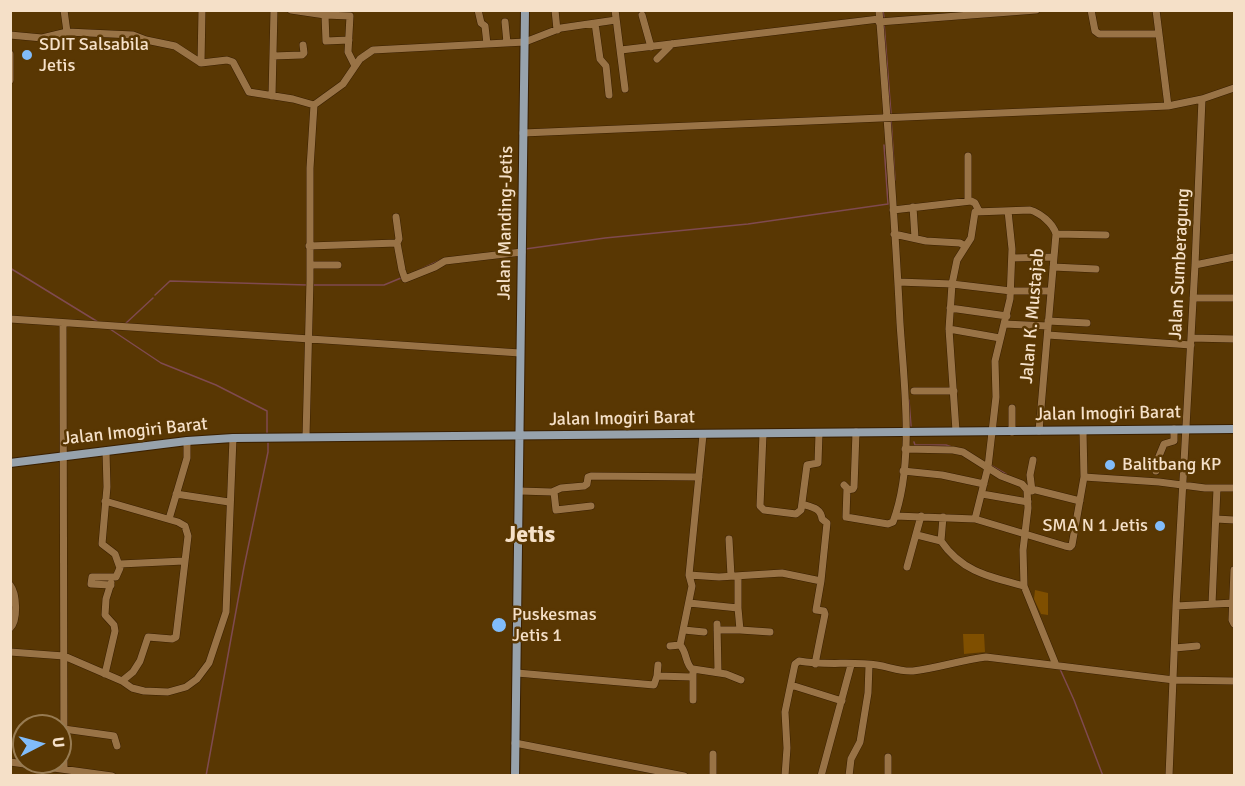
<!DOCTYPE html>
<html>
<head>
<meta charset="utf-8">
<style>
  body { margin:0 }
  #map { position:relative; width:1245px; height:786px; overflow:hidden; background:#593703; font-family:Signika,sans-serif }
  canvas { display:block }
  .frame { position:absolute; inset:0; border:12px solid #f5e0c8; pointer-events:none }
  .north { position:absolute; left:12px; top:714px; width:60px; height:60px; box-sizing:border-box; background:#593703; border:2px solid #977b52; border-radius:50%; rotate:84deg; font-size:16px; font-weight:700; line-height:24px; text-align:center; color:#f5e0c8 }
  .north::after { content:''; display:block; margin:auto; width:21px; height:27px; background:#81bcfa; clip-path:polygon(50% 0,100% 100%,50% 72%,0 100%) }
</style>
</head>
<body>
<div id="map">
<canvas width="1245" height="786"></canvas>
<div class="frame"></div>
<div class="north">U</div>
</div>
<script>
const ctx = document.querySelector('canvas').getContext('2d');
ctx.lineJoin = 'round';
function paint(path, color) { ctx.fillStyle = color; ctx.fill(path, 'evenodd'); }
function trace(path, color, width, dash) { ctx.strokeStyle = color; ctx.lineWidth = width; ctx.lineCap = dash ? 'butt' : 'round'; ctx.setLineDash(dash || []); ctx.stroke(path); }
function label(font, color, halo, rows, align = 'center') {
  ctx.font = font + ' Signika,sans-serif'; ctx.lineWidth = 5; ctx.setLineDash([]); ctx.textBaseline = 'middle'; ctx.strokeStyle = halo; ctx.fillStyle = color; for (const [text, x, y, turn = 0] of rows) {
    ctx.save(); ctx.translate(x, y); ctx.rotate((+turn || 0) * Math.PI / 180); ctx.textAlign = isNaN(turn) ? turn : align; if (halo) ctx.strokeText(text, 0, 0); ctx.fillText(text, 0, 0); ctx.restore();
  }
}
paint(new Path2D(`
  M1035 590 1048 593V615L1041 614 1034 599Z
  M963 634H984L985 652 964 654Z`), '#7f4f00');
trace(new Path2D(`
  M883 10 884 18
  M884 23 891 114
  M891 119 895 180
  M525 249 605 238 748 224 888 204 884 145
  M10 268 98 322
  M417 271 443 259
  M312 285H384L401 278
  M155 295 170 281 307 285
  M125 324 153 298
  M110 329 161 363 216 385 267 411V433
  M909 400 911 426
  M914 442 915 445H946L952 447
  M992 466 1006 474
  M1060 669 1074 700 1103 776
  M206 776 244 567 268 452V443`), '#7f4a50', 1.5);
const minor = new Path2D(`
  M64 10 67 32
  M291 10 325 15 350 16 348 52 355 66
  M478 10 481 23 485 26 487 44
  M555 10 557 30
  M615 10 625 89
  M1091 10 1095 31 1099 34H1159L1168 106
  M1156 10 1159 34
  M325 15 326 41 349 40
  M642 15 651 47
  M505 22 507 43
  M879 22 1036 10
  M595 23 600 59 606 66 609 95
  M10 35 42 38 67 32 133 35 146 40 175 46 201 63 227 60 233 62 249 92 293 99 314 105 343 84 360 59 373 50 525 42 561 28 616 20
  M621 50 879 19
  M10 54V80
  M273 56 302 55 304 53 303 45
  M657 59 672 44
  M201 63 202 10
  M272 96 274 10
  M523 133 1168 106 1202 99 1234 88
  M968 201V156
  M913 207 915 238
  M893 210 971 201 975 203 979 211
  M1008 211 1012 249 1010 299 995 361 996 397 988 467 975 519 1065 546 1070 547 1072 545 1084 477 1083 431
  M396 217 399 239 397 243
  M894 234 926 241 960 243 965 246
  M1056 234 1106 235
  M309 246 397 243 402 270 405 279 435 267 445 261 522 252
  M1012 258 1053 257
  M310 265H338
  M1195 265 1234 257
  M1053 267 1096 269
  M898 282 952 284 1011 291H1050
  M1193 298H1234
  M950 308 1007 316
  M10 319 520 353
  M1048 321 1087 323
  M63 323 64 769
  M1004 324 1048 326
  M949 329 1000 338
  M1048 335 1191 345
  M1191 338 1234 339
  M914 391H954
  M1012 408V432
  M956 431 949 329 952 284 957 260 971 238 975 212 1030 210C1040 213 1053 223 1056 234L1039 431
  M763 434 760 506 764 510 796 514 801 510 807 465 818 463 819 433
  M306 437 310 280V168L314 105
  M905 449 953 450 963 452 1001 476 1022 484 1027 490H1036L1080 501
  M106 451 107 487 102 544 115 554 120 568 116 577H92L91 584 111 585
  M903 471 942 475 984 484
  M1156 471 1157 461 1164 444 1174 441V429
  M1084 477 1159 482 1205 488H1234
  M844 485 847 488 846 517 888 524 893 522C915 463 904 385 900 323 895 219 887 115 879 10
  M847 490 853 489 854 487 856 432
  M1027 490 1028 508 1023 550 1024 586 1056 665
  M520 491 552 492 561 488 584 486 587 484 588 477 591 476 699 477
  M1032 491 1030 475 1033 460
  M554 492 556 510 591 506
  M176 494 229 502
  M982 494 1028 502
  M105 501 178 522 185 526 188 536 176 637 172 639 148 637 140 661 133 672 122 681
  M802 504C812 507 821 508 822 519L827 523 821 581
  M895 516 975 519
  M169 519 187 458V441
  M1216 519 1234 520
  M917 535 941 541C962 572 990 577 1024 586
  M729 539 731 576
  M941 541 943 517
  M120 564 184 561
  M907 567 921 516
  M1234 570 1232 620 1234 624
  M689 575 719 577 782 573 821 581 816 610 824 611 825 614 815 664
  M10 585C17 594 18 621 10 628
  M689 603 738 608 740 630
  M1212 604 1217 488
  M1176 606 1234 603
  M738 608V576
  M717 624 718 672
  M684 630 704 632
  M717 630H740L770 632
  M670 646 680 645
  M1175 648 1197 646
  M10 652 64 656 122 681 132 688 144 691 168 692 186 687 197 679 209 663 226 612 233 438
  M692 669C685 663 687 652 680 645L692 586 689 575 703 435
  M517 673 654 685 657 676 692 677
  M105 674 115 631 114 625 105 615 106 599 111 583
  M657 676 658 665
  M791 685 842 701
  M693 700V669L726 674 741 680
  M64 729 114 736 117 746
  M515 743 684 776
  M713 754V776
  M10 762 112 776
  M785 776 787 748 785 712 795 664 799 661C825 666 851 661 877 665 890 667 900 672 913 671 938 668 961 660 986 657L1174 680 1234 681
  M821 776 851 665
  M849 776 851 759 860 742 868 693 869 665
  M888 776V757
  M1169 776 1176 606 1195 265 1202 99`);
const major = new Path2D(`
  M10 463 187 441 233 438 1234 429
  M515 776 525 10`);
trace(minor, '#391f00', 8);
trace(major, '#391f00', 10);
trace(minor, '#997346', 7);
trace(major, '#97a2ac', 8);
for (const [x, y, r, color] of [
  [27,55,6,"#81bcfa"],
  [1110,465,6,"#81bcfa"],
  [1160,526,6,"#81bcfa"],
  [499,625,8,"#81bcfa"]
]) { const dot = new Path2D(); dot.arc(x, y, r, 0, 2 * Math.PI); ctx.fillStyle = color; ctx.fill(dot); trace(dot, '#593703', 2); }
label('18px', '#f5e0c8', '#593703', [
  ["SDIT Salsabila",39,45],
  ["Jetis",39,66],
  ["Balitbang KP",1122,465],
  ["SMA N 1 Jetis",1148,526,"right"],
  ["Puskesmas",512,615],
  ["Jetis 1",512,636]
], 'left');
label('18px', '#f5e0c8', '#593703', [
  ["Jalan Manding-Jetis",506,223,-89],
  ["Jalan Sumberagung",1180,264,-87],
  ["Jalan K. Mustajab",1033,316,-85],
  ["Jalan Imogiri Barat",1108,414,-1],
  ["Jalan Imogiri Barat",622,419,-1],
  ["Jalan Imogiri Barat",135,432,-6]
]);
label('bold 24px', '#f5e0c8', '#593703', [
  ["Jetis",530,536]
]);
</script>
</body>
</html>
